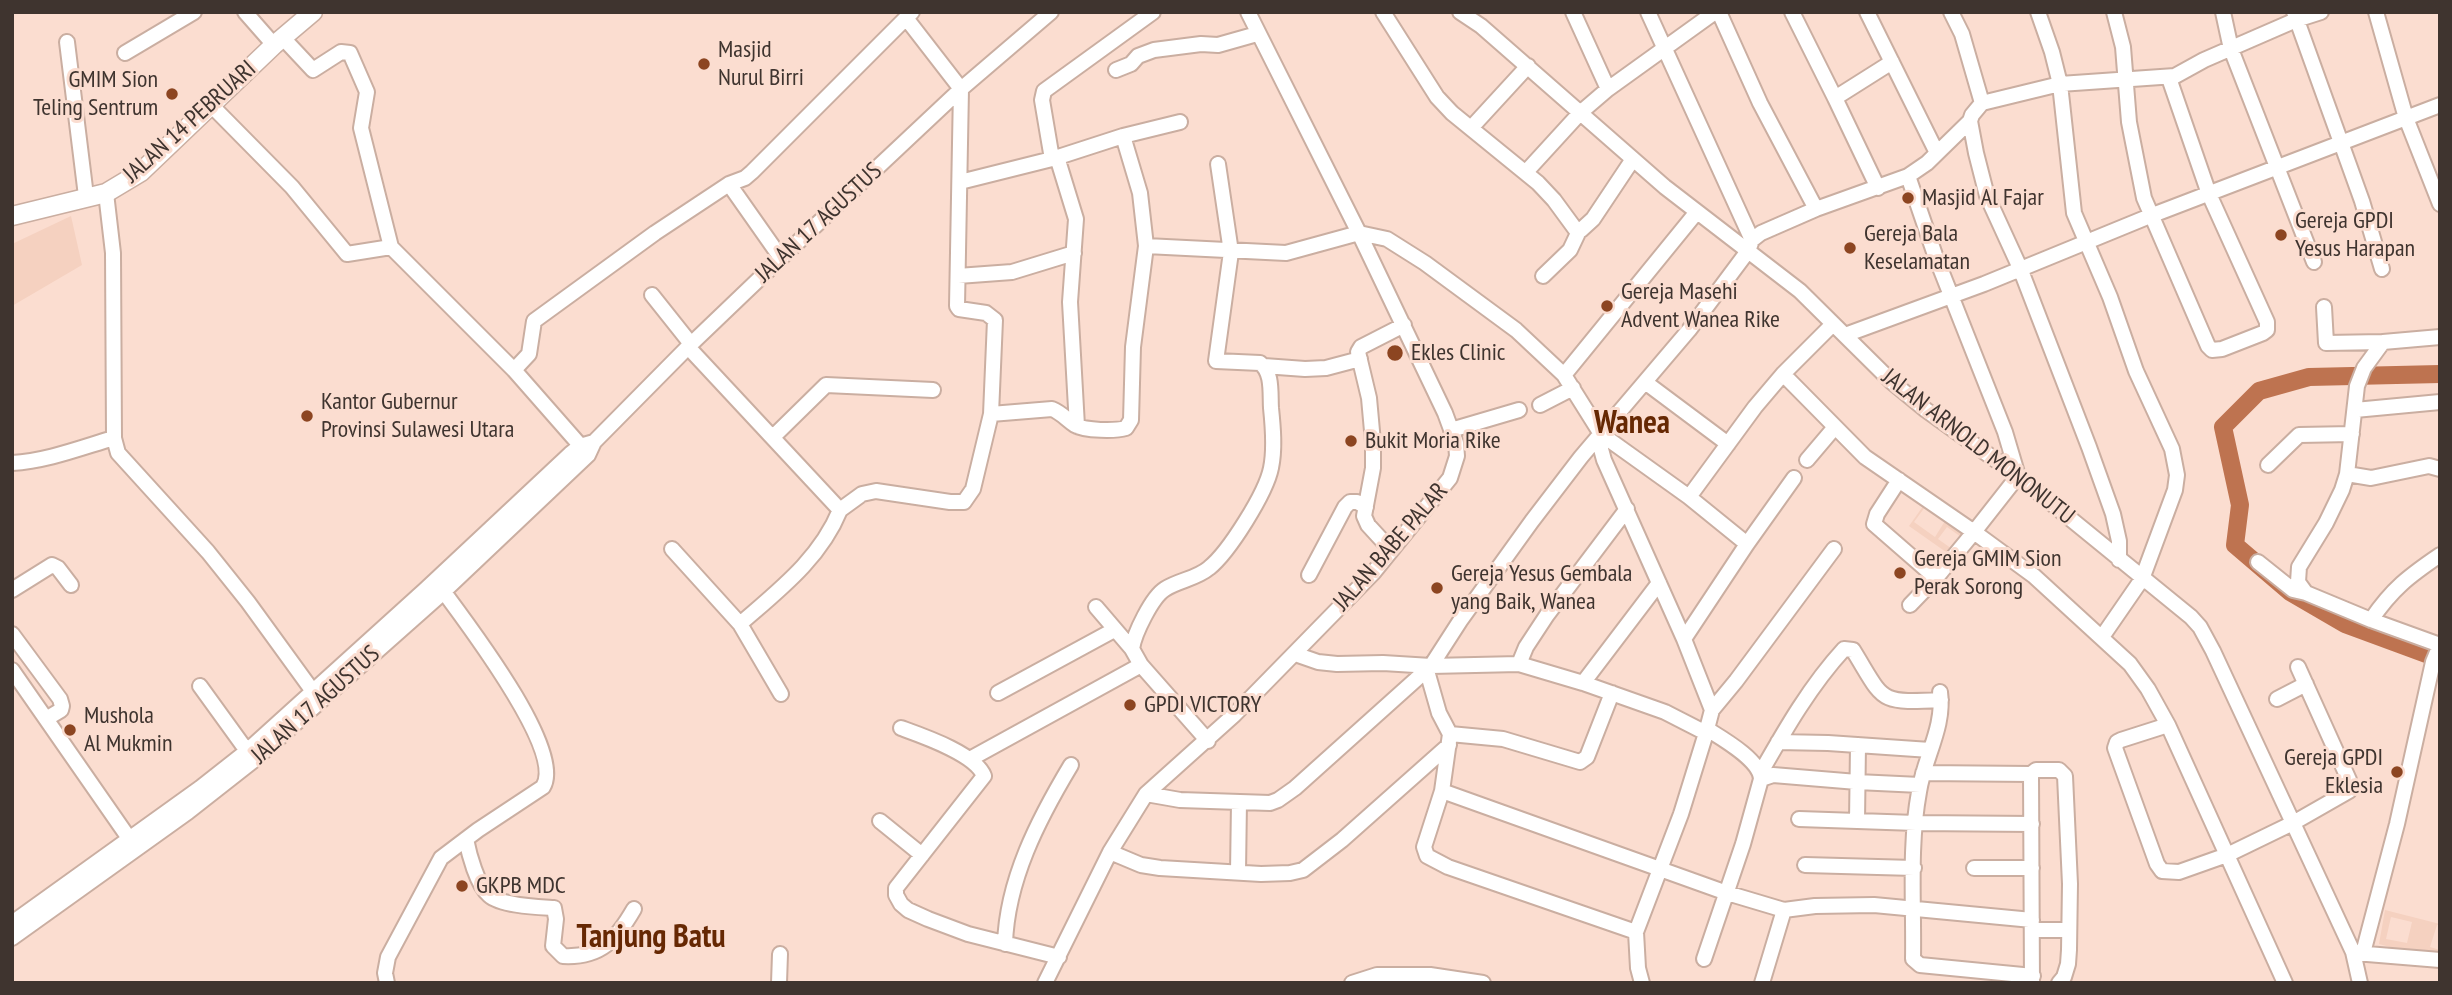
<!DOCTYPE html>
<html>
<head>
<meta charset="utf-8">
<style>
  body { margin:0 }
  #map { position:relative; width:2452px; height:995px; overflow:hidden; background:#fbddd0; font-family:"PT Sans Narrow",sans-serif }
  canvas { display:block }
  .frame { position:absolute; inset:0; border:14px solid #3f342f; pointer-events:none }
</style>
</head>
<body>
<div id="map">
<canvas width="2452" height="995"></canvas>
<div class="frame"></div>
</div>
<script>
const ctx = document.querySelector('canvas').getContext('2d');
ctx.lineJoin = 'round';
function paint(path, color) { ctx.fillStyle = color; ctx.fill(path, 'evenodd'); }
function trace(path, color, width, dash) { ctx.strokeStyle = color; ctx.lineWidth = width; ctx.lineCap = dash ? 'butt' : 'round'; ctx.setLineDash(dash || []); ctx.stroke(path); }
function label(font, color, halo, rows, align = 'center') {
  ctx.font = font + ' "PT Sans Narrow",sans-serif'; ctx.lineWidth = 6; ctx.setLineDash([]); ctx.textBaseline = 'middle'; ctx.strokeStyle = halo; ctx.fillStyle = color; for (const [text, x, y, turn = 0] of rows) {
    ctx.save(); ctx.translate(x, y); ctx.rotate((+turn || 0) * Math.PI / 180); ctx.textAlign = isNaN(turn) ? turn : align; if (halo) ctx.strokeText(text, 0, 0); ctx.fillText(text, 0, 0); ctx.restore();
  }
}
paint(new Path2D(`
  M71 216 82 265 12 306V244Z
  M1926 502 1968 537 1953 557 1909 526ZM1925 507 1945 521 1935 537 1914 522ZM1947 527 1964 539 1955 551 1938 539Z
  M2385 910 2440 924 2437 925 2430 947 2440 950V955L2415 954 2379 944ZM2391 917 2412 922 2407 943 2386 939Z`), '#f5d1c0');
trace(new Path2D(`
  M2440 374 2309 377 2259 391 2223 427 2240 505 2235 545 2290 592 2345 624 2440 659`), '#be7350', 18);
const minor = new Path2D(`
  M245 12 274 45
  M1383 12 1437 97 1452 113 1538 183 1554 200 1576 230H1581L1593 219 1633 159
  M1460 12 1481 26 1665 187 1800 291 1892 382 1926 410 2018 476 2191 617 2200 627 2213 651 2353 952 2360 983
  M1573 12 1608 89
  M1648 12 1752 240
  M1719 12 1760 103 1816 209
  M1792 12 1835 98
  M1867 12 1937 153
  M1951 12 1962 34 1982 103
  M2038 12 2052 52 2060 84 2074 213 2110 297 2136 371 2172 449 2177 475 2175 490 2142 579 2102 637
  M2114 12 2123 47 2129 122 2144 198 2208 346 2212 350 2222 349 2263 333 2267 330V322L2209 194 2169 78
  M2223 12 2231 49 2314 262
  M2294 12 2362 201 2382 269
  M906 18 961 89 957 306 959 309 986 313 995 320 991 414
  M283 38 313 70 341 52 350 53 367 92 361 128 391 247 514 370 586 452
  M67 42 86 196
  M125 53 194 12
  M1116 70 1131 64 1138 56 1154 50 1201 44 1218 45 1257 34
  M211 105 292 187 347 254 391 247
  M2440 105 2406 118 2440 204
  M1471 128 1528 66
  M1057 157 1076 219 1070 302 1077 426
  M1052 159 1042 100 1044 91 1153 12
  M1526 172 1580 113 1608 89 1715 12
  M1908 176 1935 255 2005 432 2018 476 1974 532 2034 576 2130 664 2148 689 2168 725 2285 983
  M960 182 1052 159 1123 136 1180 122
  M729 184 781 258
  M1878 188 1835 98 1892 62
  M106 193 113 253 114 438 118 453 208 552 248 602 317 697
  M1146 246 1286 253 1359 233 1387 239 1425 263 1516 330 1564 375 1601 434 1689 497 1747 544
  M958 276 1012 272 1074 253
  M1543 276 1570 250 1579 231
  M652 295 691 344
  M2324 307 2326 343 2383 342
  M1845 335 1984 284 2150 216 2406 118 2376 12
  M2440 337 2383 342 2364 368 2357 386 2347 474 2342 490 2326 523 2299 567 2298 582 2306 593 2371 620 2440 645
  M688 347 840 510 862 494 876 491 950 502H964L973 489 991 414 1052 409C1062 413 1067 420 1075 425 1085 431 1116 431 1126 428L1131 420 1133 347 1146 246 1140 193 1123 136
  M1264 366 1305 369 1326 368 1360 359
  M514 370 529 354 534 321 655 233 729 184 745 178 752 172 912 12
  M1783 374 1865 457 1974 532 1936 578 1910 605
  M1564 375 1696 213
  M1645 382 1728 444
  M1540 405 1573 388
  M2355 410 2440 402
  M1451 430 1519 410
  M773 437 826 385 933 390
  M1598 438 1604 460 1684 639 1712 710 1707 729
  M1807 460 1835 427
  M12 463C47 461 80 448 114 438
  M2268 465 2299 435 2352 434
  M2347 474 2371 478 2429 466 2440 469
  M1899 480 1877 514 1874 524 1936 578
  M1689 497 1755 407 1783 374 1833 324
  M672 549 740 624C779 590 820 559 840 510
  M1391 550 1368 525 1364 516 1373 468V442L1369 398 1358 352 1361 347 1404 325
  M2119 560V541L2113 514 2089 447 2020 268 1987 196 1976 153 1970 121 1972 115 1982 103 2060 84 2175 76 2204 60 2296 20 2321 12
  M2258 562 2293 590 2306 593
  M1309 575 1345 507 1350 502H1357L1366 507
  M12 590 52 565 58 568 71 585
  M1096 607 1132 649
  M2371 620C2392 589 2409 576 2440 555
  M740 624 781 694
  M12 634 60 699 62 706 61 710 46 719
  M1684 639 1747 544 1794 478
  M1295 654 1318 662 1337 664 1383 663 1431 666 1519 664 1583 683 1665 712 1706 733 1707 729C1723 739 1760 760 1761 779L1743 844 1704 959
  M1519 664 1526 647 1547 615 1627 509
  M12 670 133 844
  M1427 671 1439 713 1450 734 1442 791 1424 847 1427 856 1448 867 1636 932
  M1583 683 1659 583
  M200 686 247 751
  M1940 692C1945 727 1924 758 1919 792 1909 846 1914 904 1913 959L1920 965 2033 976
  M998 693 1114 630
  M2277 699 2306 684
  M1712 710 1736 681 1834 549
  M2168 725 2121 740 2117 742 2115 748 2157 864 2162 871 2179 872 2227 855 2293 823 2349 791 2351 786 2349 780 2298 667
  M901 728C923 736 976 754 984 776L896 888V895L901 904 908 910 928 919 968 934 1059 957
  M1450 734 1503 739 1580 762 1587 757 1612 693
  M1208 741 1141 665 1132 649C1134 634 1152 597 1165 589 1179 580 1196 579 1209 568 1229 552 1266 493 1271 468 1275 449 1273 427 1271 408 1270 394 1273 372 1260 363L1216 361 1231 252 1218 164
  M1778 742 1828 743 1930 750
  M970 759 1141 665
  M1761 772C1785 730 1810 686 1844 649L1853 650C1885 702 1877 703 1941 700
  M1923 773 2031 774
  M1761 779 1773 775 1857 782 1920 785
  M1442 791 1727 893 1784 910 1815 906 1874 905 2032 920
  M1146 794 1180 800 1270 803 1278 800 1295 788 1431 666 1460 621 1532 521 1581 457 1689 330 1748 251 1752 240 1761 233 1816 209 1908 176 1927 163 1970 121
  M1799 819 1916 823 2032 824
  M880 821 922 855
  M1857 821 1858 745
  M466 839C469 854 477 885 489 895 501 906 538 907 554 908L556 919 553 946 563 956C601 958 616 940 634 909
  M1110 852 1141 865 1160 868 1261 874 1290 873 1303 870 1342 840 1449 745
  M1805 865 1914 868
  M1974 868H2032
  M1238 872 1239 802
  M12 923 200 788 247 751 426 589 570 454 580 446 594 442
  M2032 930H2068
  M12 938 188 812 253 761 438 597 588 455 594 442 688 347 781 258 961 89 1051 12
  M1005 944C1007 880 1038 820 1071 765
  M2355 953 2440 960
  M2363 953 2397 824 2433 662 2440 645
  M387 983 385 973 388 957 441 858 478 830 543 787C566 750 462 617 438 584
  M779 983 780 954
  M1045 983 1110 852 1146 794 1234 715 1373 573 1450 478 1457 456 1456 443 1445 413 1359 233 1248 12
  M1352 983 1377 975H1430L1483 983
  M1642 983 1638 968 1636 932 1681 814 1706 733
  M1762 983 1784 910
  M2032 983 2031 774 2036 770H2059L2065 776 2070 884 2069 950 2068 964 2064 977 2059 983`);
const major = new Path2D(`
  M12 216 106 193 141 172 274 45 313 12`);
trace(minor, '#caaea1', 18);
trace(major, '#caaea1', 21);
trace(minor, '#fff', 14);
trace(major, '#fff', 18);
for (const [x, y, r, color] of [
  [704,64,7,"#8c4521"],
  [172,94,7,"#8c4521"],
  [1908,198,7,"#8c4521"],
  [2281,235,7,"#8c4521"],
  [1850,248,7,"#8c4521"],
  [1607,306,7,"#8c4521"],
  [1395,353,9,"#8c4521"],
  [307,416,7,"#8c4521"],
  [1351,441,7,"#8c4521"],
  [1900,573,7,"#8c4521"],
  [1437,588,7,"#8c4521"],
  [1130,705,7,"#8c4521"],
  [70,730,7,"#8c4521"],
  [2397,772,7,"#8c4521"],
  [462,886,7,"#8c4521"]
]) { const dot = new Path2D(); dot.arc(x, y, r, 0, 2 * Math.PI); ctx.fillStyle = color; ctx.fill(dot); trace(dot, '#fbddd0', 2.5); }
label('24px', '#3f342f', '#fbddd0', [
  ["Masjid",718,50],
  ["Nurul Birri",718,78],
  ["GMIM Sion",158,80,"right"],
  ["Teling Sentrum",158,108,"right"],
  ["Masjid Al Fajar",1922,198],
  ["Gereja GPDI",2295,221],
  ["Yesus Harapan",2295,249],
  ["Gereja Bala",1864,234],
  ["Keselamatan",1864,262],
  ["Gereja Masehi",1621,292],
  ["Advent Wanea Rike",1621,320],
  ["Ekles Clinic",1411,353],
  ["Kantor Gubernur",321,402],
  ["Provinsi Sulawesi Utara",321,430],
  ["Bukit Moria Rike",1365,441],
  ["Gereja GMIM Sion",1914,559],
  ["Perak Sorong",1914,587],
  ["Gereja Yesus Gembala",1451,574],
  ["yang Baik, Wanea",1451,602],
  ["GPDI VICTORY",1144,705],
  ["Mushola",84,716],
  ["Al Mukmin",84,744],
  ["Gereja GPDI",2383,758,"right"],
  ["Eklesia",2383,786,"right"],
  ["GKPB MDC",476,886]
], 'left');
label('24px', '#3f342f', '#fbddd0', [
  ["JALAN 14 PEBRUARI",190,122,-42],
  ["JALAN 17 AGUSTUS",819,223,-43],
  ["JALAN ARNOLD MONONUTU",1978,447,38],
  ["JALAN BABE PALAR",1391,547,-49],
  ["JALAN 17 AGUSTUS",316,705,-42]
]);
label('bold 32px', '#662803', '#fbddd0', [
  ["Wanea",1632,424],
  ["Tanjung Batu",651,938]
]);
</script>
</body>
</html>
